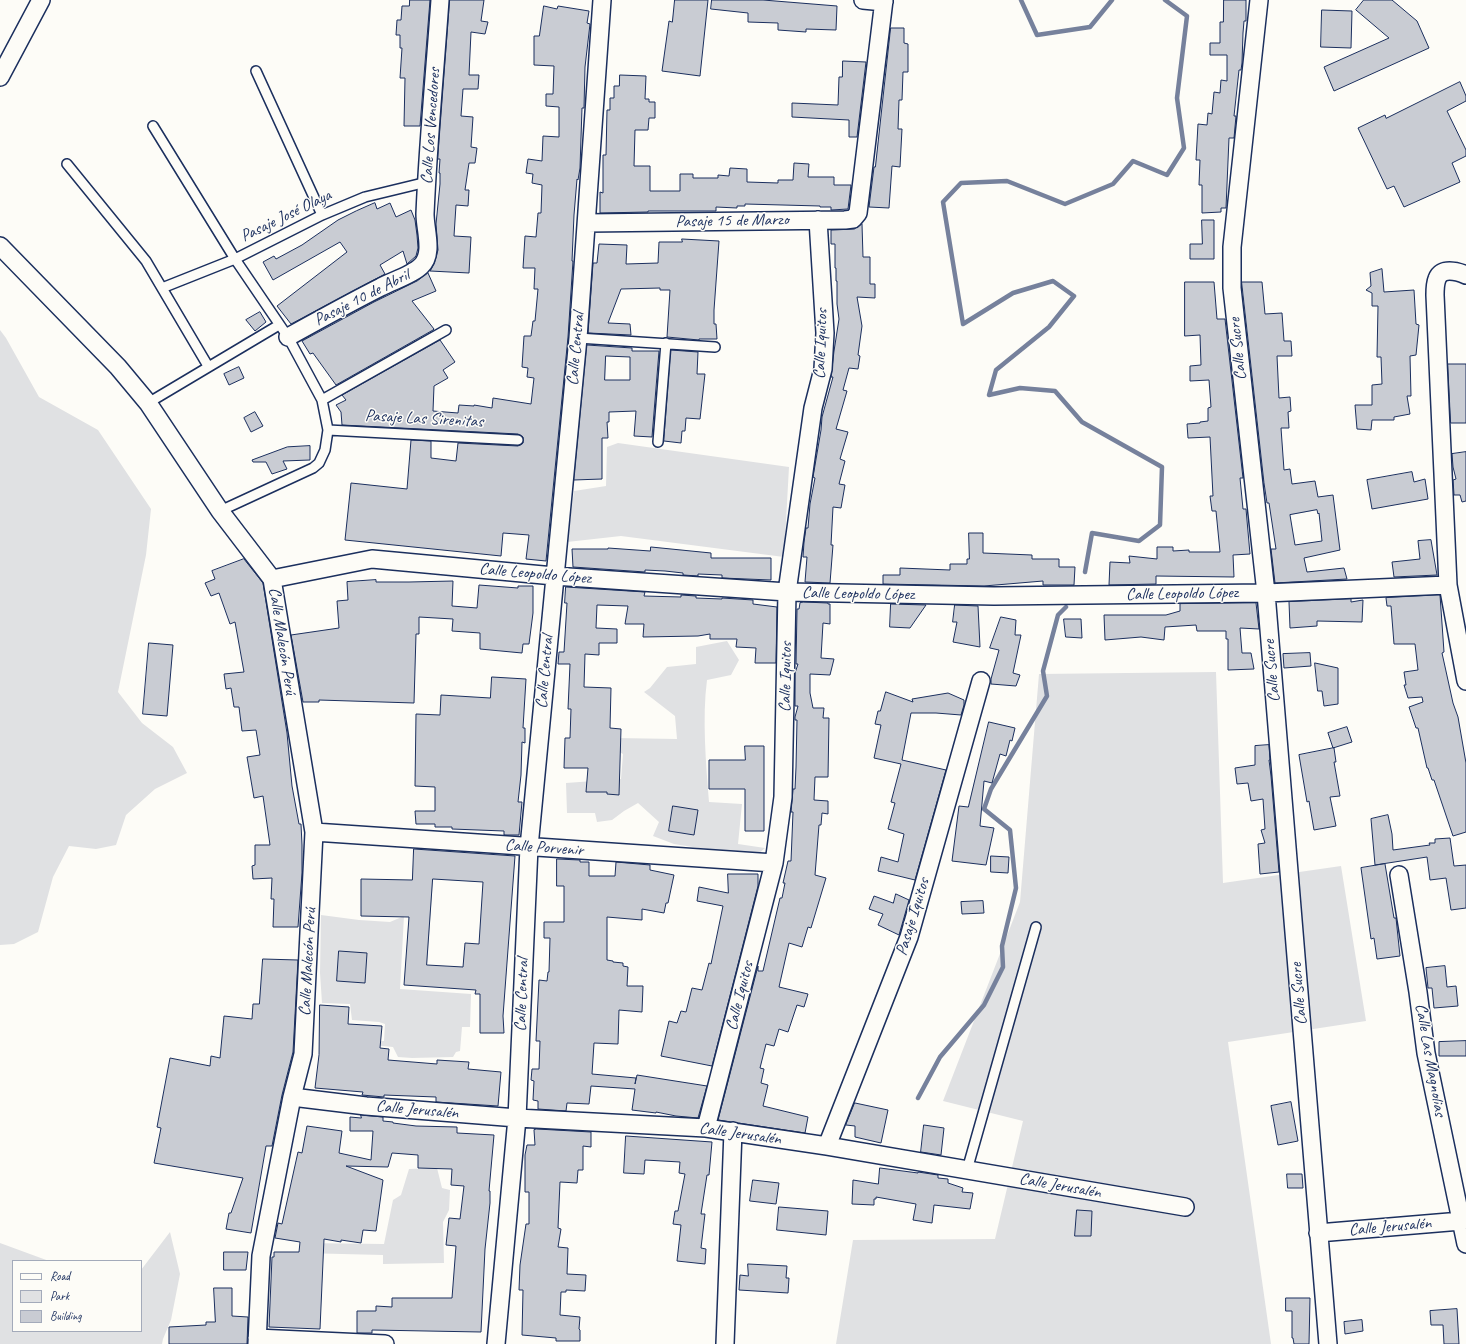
<!DOCTYPE html>
<html>
<head>
<meta charset="utf-8">
<style>
  body { margin:0 }
  #map { position:relative; width:1466px; height:1344px; overflow:hidden; background:#fdfcf7; font-family:Caveat,sans-serif }
  canvas { display:block }
  .legend { position:absolute; left:12px; top:1260px; width:130px; height:72px; box-sizing:border-box; background:#fdfcf7; border:1px solid #a3aaba; margin:0; padding:5px 7px; list-style:none; font-size:12px; color:#1b2f5e }
  .legend li { display:flex; align-items:center; gap:8px; height:20px }
  .legend b { width:20px; border:1px solid #a3aaba }
</style>
</head>
<body>
<div id="map">
<canvas width="1466" height="1344"></canvas>
<ul class="legend">
<li><b style="height:5px;background:#fdfcf7"></b>Road</li>
<li><b style="height:11px;background:#e0e1e3"></b>Park</li>
<li><b style="height:11px;background:#c9ccd3"></b>Building</li>
</ul>
</div>
<script>
const ctx = document.querySelector('canvas').getContext('2d');
ctx.lineJoin = 'round';
function paint(path, color) { ctx.fillStyle = color; ctx.fill(path, 'evenodd'); }
function trace(path, color, width, dash) { ctx.strokeStyle = color; ctx.lineWidth = width; ctx.lineCap = dash ? 'butt' : 'round'; ctx.setLineDash(dash || []); ctx.stroke(path); }
function label(font, color, halo, rows, align = 'center') {
  ctx.font = font + ' Caveat,sans-serif'; ctx.lineWidth = 3; ctx.setLineDash([]); ctx.textBaseline = 'middle'; ctx.strokeStyle = halo; ctx.fillStyle = color; for (const [text, x, y, turn = 0] of rows) {
    ctx.save(); ctx.translate(x, y); ctx.rotate((+turn || 0) * Math.PI / 180); ctx.textAlign = isNaN(turn) ? turn : align; if (halo) ctx.strokeText(text, 0, 0); ctx.fillText(text, 0, 0); ctx.restore();
  }
}
paint(new Path2D(`
  M0 330 6 338 39 397 98 430 151 509 146 555 118 692 142 723 173 747 187 773 155 789 126 815 116 845 96 849 69 846 53 877 38 932 14 944 0 945Z
  M618 443 789 467 784 557 621 536 567 542 574 491 606 486 607 447Z
  M727 641 739 660 731 675 707 680C702 718 706 764 709 802L742 804 738 844 765 848 755 857 674 844 653 836 659 822 638 803 624 811 612 820 597 822 595 813H567L566 783 621 779 623 754 614 749 615 738 677 739 675 716 644 692 650 688 667 667 696 664V647Z
  M1216 672 1223 883 1341 866 1366 1021 1228 1042 1271 1344H836L853 1240 995 1239 1023 1121 943 1101 1020 902 1039 674Z
  M321 915 359 920 390 922 404 916 400 989 471 994 470 1027H462L460 1051 456 1052 453 1057 412 1058 398 1057 393 1047 350 1043 384 1041 385 1024 379 1022 352 1020 350 1004 322 1003 320 973Z
  M437 1168 442 1188 450 1190 449 1210 443 1222 444 1263 383 1264V1255L301 1253 302 1243 384 1244 393 1200 401 1195 409 1169Z
  M170 1232 180 1274 171 1320 163 1339 162 1344H0V1243L49 1261H13V1331H141V1270Z`), '#e0e1e3');
trace(new Path2D(`
  M1021 0 1037 35 1090 27 1112 0
  M1085 572 1092 533 1139 541 1160 525 1162 467 1082 422 1055 391 1020 388 989 395 996 370 1049 327 1074 296 1053 281 1013 293 963 324 943 202 961 183 1007 181 1065 204 1113 184 1133 161 1167 175 1184 148 1177 98 1187 16 1165 0
  M918 1098 940 1057 984 1005 1003 967 1002 946 1016 888 1010 830 984 809 991 789 1047 696 1043 671 1058 615 1066 607`), '#76819c', 4.5);
const building = new Path2D(`
  M410 0H430L420 126H404L405 78H400L402 48H400V35H396L397 20H401L402 6H409Z
  M450 0H484L481 21 488 22 485 34 471 32 469 75H479L478 89H463L461 116 473 117 471 147 477 148 475 163H469L465 190H469L468 206 456 205 454 236 471 237 469 273 430 271 434 264 438 250 436 224 440 184V173H439L440 159H438Z
  M675 0H708L700 76 662 71 669 21 672 22Z
  M712 0H763L837 6 836 30 806 29V32L778 30V23L748 22V13L711 9Z
  M1224 0H1246V21H1244L1243 33 1242 63 1241 70H1239L1234 116H1236L1234 138H1229L1226 208H1221V212L1202 213V185H1199L1200 160H1196L1198 124 1207 125 1208 113 1212 114 1214 92 1220 93 1221 80 1227 81V55H1210V43H1220V22H1223Z
  M1364 0H1392L1417 21 1429 48 1334 91 1324 67 1389 38 1356 10Z
  M544 6 557 9 558 6 589 11 587 23 590 24 585 67 584 108H582L580 168 578 180 577 179 574 215 572 261H573L568 337 546 561 526 559 529 535 503 533 501 556 345 540 351 483 407 489 411 440 431 441V458L456 461 458 443 518 446 523 443V437L518 434 342 425 341 412 336 405 346 400 342 395 440 340 455 362 443 370 448 378 434 386 433 411 458 413 459 405 474 406V405L492 408 493 398 531 404 534 378 527 377 528 368 522 367 524 336H531L533 321H535L538 289H534L535 268H523L525 236 536 237 538 213H541L542 185 532 183 533 174 526 173 528 159 542 161 543 136 559 137V107L546 106V94H553L554 66 534 65V36H539Z
  M1322 10 1352 11 1351 48 1321 47Z
  M891 28H904V43L908 44V72H903L902 100H899L898 129H902L900 167 892 166 889 208 869 207 874 167H875Z
  M843 61 866 62 857 137H849V120L792 117V103L838 105 839 77H842Z
  M620 75 646 76 645 99H649V102H655V118H649L648 130H635L634 166H650V191H680V174H693V178H718V175L729 176 730 168 747 169V182L778 183V180H793L794 163 809 164 808 177H834V185H851L848 209 831 210V207H820V206L745 204V206H737V208L716 207V211H648V212L600 213V192L603 193V155H606L607 110H610V98H614V86H619Z
  M1460 82 1466 96V101L1447 111 1466 150V156L1452 163 1460 182 1404 207 1394 186 1387 189 1358 128 1385 115 1386 118Z
  M375 203 377 209 390 203 396 217 411 210 415 220 417 235 418 248 416 256 407 264 403 251 380 265 385 274 291 324 277 306 347 252 340 242 273 280 263 262 274 256 276 259 302 245 338 220 356 211Z
  M1202 220H1214V259H1190V244H1202Z
  M862 224 863 257H870V284H875V298L857 297 862 326 858 355 860 356 858 369 849 368 843 390 847 391 836 429 848 432 840 459 845 461 839 484 845 485 841 508 833 507 831 545H833L830 583 805 582 807 557H803L804 542 806 528H808L810 504 815 478 813 477 821 430 822 417 833 377H831L834 351 839 319 837 304V281H836V268H835V244H831V230L854 229Z
  M682 239 719 241 714 310V324H716L717 339H699V340L667 337 670 290H660V288L621 289 608 323 630 324 631 335 588 333 593 263H597L599 244 627 245 626 264 658 263 659 242H682Z
  M1382 269 1384 292 1414 290 1416 324 1419 325 1416 355 1410 356 1411 396H1407L1410 414 1394 417V420H1372L1371 430 1357 429 1355 405H1372V385L1382 384 1381 357H1377L1378 306H1372V293L1366 290 1371 286 1370 273Z
  M428 273 436 291 412 301 434 329 433 330 336 385 313 353 310 354 302 341 374 302 417 281Z
  M1185 282H1214L1217 319H1225L1243 478H1240L1243 509H1246L1250 554 1233 555 1234 577 1156 576V584L1109 585 1110 562 1130 563 1129 556 1157 559V547H1173V551L1189 550V552H1220L1216 511H1212L1210 496H1213L1210 437 1188 438 1187 424 1200 423V422L1208 421V408L1211 407 1209 380 1190 381V366L1201 365 1200 335 1185 336Z
  M1242 282H1262L1265 314 1282 313 1284 341H1291L1292 356H1277L1279 398 1290 397 1291 411 1288 412 1289 428H1281L1284 470 1290 469 1292 484 1315 481 1318 497 1333 495 1340 550 1304 558 1307 572 1344 568 1347 579 1275 583 1271 549H1276L1269 503H1267L1264 483ZM1317 510 1318 514 1319 513 1322 541 1295 545 1290 515Z
  M260 312 266 322 255 331 246 320Z
  M587 345 632 348V351H659L652 437 634 436 636 411 609 412V422H607L608 438H602V479L574 480ZM606 356 630 357V380H605Z
  M671 350 698 352 697 374H705L700 419 686 418 685 431H682L681 443 664 441Z
  M1448 364H1466V423H1451Z
  M239 367 244 378 229 385 224 374Z
  M255 412 263 426 251 432 244 418Z
  M310 446V460L283 461 287 469 272 474 266 462H253L252 460 287 447Z
  M1466 452V501L1462 502 1460 495H1454L1453 480 1456 479 1453 467 1452 454Z
  M1412 472 1414 482 1425 479 1428 499 1372 509 1367 480Z
  M969 533H983V553L1032 555V559H1059V567H1075L1074 585H1043V581L984 586 883 584V575H900V568L950 570V564H967V559H969Z
  M1431 540 1437 575 1394 577 1392 562 1420 559 1418 541Z
  M651 547 711 553V558H771V580L722 578V575L698 574V576L683 575V573L665 571 645 570V572L573 567 572 549H608V548L650 551Z
  M244 559 263 583 287 733 292 786 299 824H301L302 845V873L298 927H273L274 899H271L272 878 253 879 252 866 255 865V845H270L263 796 254 798 247 757 260 755 256 730 242 731 239 707H234L231 688 226 689 224 674 244 672 235 622 230 624 219 593 211 596 205 583 215 579 212 571Z
  M376 580V582H409L453 581 452 606 477 608 479 585 518 588V586H533V613L529 644H523L522 653 480 649V633L452 631 453 619 419 617V634H416L414 703 319 700V702H303L291 635 339 628 337 601 348 600 347 582Z
  M566 587 645 592 644 596 681 597V595L696 596V598L722 599V598L753 600V604L777 607 776 663H755L756 648 736 647 737 639H710V634L698 636 643 637 644 624H625L628 606 597 605 596 628 617 629V643H599V655L585 654 584 687 611 688 610 728 621 729 619 795 607 794V792H586L588 768H564L565 738H570L571 709H568L570 664H558L559 652H564L567 603H565Z
  M1440 595 1444 652 1442 653 1453 703 1458 717 1466 763V832L1453 836 1434 780H1432L1428 768H1427L1418 728H1416L1409 707 1423 702 1422 697 1408 698 1404 685H1406L1404 672 1418 670 1415 644H1394L1391 606H1387L1386 598Z
  M1351 599V602L1363 600 1362 622 1317 621V626L1290 628 1289 602Z
  M804 602 828 603V604H830V624L823 623 821 658 834 659 830 675 810 674V693L813 708H824L823 718H829L828 777H815L814 800 828 801V814L822 813 821 825H819L815 875 826 878 811 928 808 927 802 947 789 943 779 987 808 994 804 1007 797 1005 788 1032 779 1029 774 1046 766 1044 760 1068 764 1069 761 1083 768 1085 763 1106 808 1117 805 1133 718 1120 758 966V971H763L780 898H782L785 883H783L788 861H791L793 812H791L793 789H795L796 767 797 720H795V717L798 706H795V673L798 664H796L797 609H799L800 603Z
  M1256 603 1259 629 1240 628 1242 653H1251L1254 669 1228 670V639H1226V631H1197L1196 625 1165 627 1164 640 1141 637 1105 640 1104 615H1166L1180 611V604Z
  M891 604 926 605 910 628 890 627Z
  M955 605 978 606 980 647 953 642 957 622H953Z
  M1001 617 1016 620 1015 635H1021L1013 673 1020 675 1016 686 991 684V679L999 650 990 648Z
  M1064 619H1081L1082 638 1066 637Z
  M149 643 173 645 167 716 143 714Z
  M1310 653 1311 666 1284 668 1283 654Z
  M1315 663 1338 668V704L1324 706 1322 691H1318Z
  M492 677 526 679 523 728H525V743L522 742 521 775 518 802H522L519 835H504V831L452 829V827H435V824H416L415 811H435V787L415 786 416 714 440 715 441 695 490 698Z
  M886 692 913 702 912 699 948 693 964 700V705L961 715 936 713H911L902 760 946 770 915 880 878 871 881 857 898 862 904 834 888 829 895 803 891 802 901 764 874 758 881 725 875 724 878 711H880Z
  M989 722 1015 728 1012 741 1010 740 1006 756 1000 754 992 783 984 781 980 826 994 828 986 865 952 861 959 806 968 807Z
  M1347 727 1352 742 1333 748 1328 733Z
  M1269 745 1270 760H1269L1271 776 1279 872 1260 874 1258 844 1265 843 1261 830 1265 829 1263 799 1251 801 1248 783 1237 784 1235 768 1255 765V746Z
  M745 746H764V831H745V789H709V760H745Z
  M1334 748 1336 762H1334L1340 796 1330 797 1336 826 1314 830 1309 801 1307 802 1299 755Z
  M673 806 698 810 694 835 669 831Z
  M1388 815 1392 834 1393 850 1430 845 1429 843H1435V839L1450 838 1454 866 1466 865V908L1451 910 1446 878 1430 880 1427 857 1375 865 1371 819Z
  M414 849 515 856 503 1016 504 1033H480V994H475L476 990 404 985 409 917 361 916V879L412 880ZM433 879 483 882 479 944 465 943 463 967 427 965Z
  M991 856 1009 857 1008 873 991 872Z
  M557 859 580 860V862H589V876H615L616 862 650 865V870L674 875 668 903H666L664 913 642 909V920L607 917V960L613 961V962L623 963V966L628 967 627 986H643L642 1012 619 1010 618 1044 594 1043 592 1074 636 1078 635 1084 637 1075 707 1086 698 1118 676 1116 656 1112V1113L632 1110 635 1089 591 1086 589 1104 567 1103 566 1111 538 1109V1101L533 1100 534 1081 531 1080 532 1069H539L540 1041H536L539 980 547 981 548 972H549L550 938H544V922H564V886H557Z
  M1385 864 1394 918H1396L1400 956 1377 959 1374 938 1371 939 1361 868Z
  M728 874H758V886L712 1066 661 1056 669 1021 677 1023 681 1011 686 1012 692 988 702 990 709 963 711 964 723 906 697 901 699 887 728 893Z
  M896 894 909 900 899 935 878 925 883 914 869 909 874 896 893 903Z
  M983 901 984 913 962 914 961 902Z
  M339 951 367 953 365 983 337 981Z
  M263 959 298 960 293 1052 282 1095 272 1146H266L251 1233 226 1229 229 1213H231L243 1178 154 1163 161 1128 157 1127 170 1058 210 1066 211 1056 220 1058 224 1016 252 1019 253 1004H259Z
  M1445 966 1447 987 1456 986 1458 1006 1434 1008 1432 988H1428L1426 968Z
  M320 1005 349 1007 348 1024 382 1026 380 1048 389 1049 388 1060 437 1064V1060L469 1062 468 1069 501 1072 498 1106 436 1102V1097L384 1095V1097L362 1095 363 1092 315 1088 319 1055Z
  M1466 1041V1056H1439V1042Z
  M1291 1102 1298 1141 1278 1145 1271 1106Z
  M855 1103 888 1110 881 1143 855 1137V1126L846 1125Z
  M361 1115 383 1117V1121L393 1122V1123L416 1126 457 1127V1133L494 1135 489 1191H490V1203L485 1249 481 1332 372 1330V1333H357V1311H376V1306L392 1307V1298H452L456 1246 446 1245 449 1218 460 1219 464 1186 451 1185 452 1169 418 1168V1155L392 1153 388 1167 346 1166 383 1180 376 1231 363 1230 361 1243 341 1240V1242L324 1239 320 1329 269 1327 272 1257H274V1252H299L300 1242 275 1238 278 1223 282 1224 298 1152 302 1153 307 1126 342 1131 339 1153 371 1160 373 1131H350V1117L361 1118Z
  M924 1125 944 1128 941 1155 921 1152Z
  M537 1129 591 1132V1147L583 1146V1170H578L577 1183 560 1182 558 1228 561 1229 558 1247 568 1248 567 1274 586 1275 585 1291 566 1290V1292H561L560 1315 580 1317 579 1329 580 1330V1341H556V1338L522 1335 523 1290H519L520 1265 526 1224H529V1192H525V1155L527 1145H535L534 1130Z
  M626 1136 712 1142 709 1175H707L701 1214H705L701 1248 706 1249 705 1264 677 1261 681 1225 673 1224 675 1211H678L685 1174 679 1173 680 1162 645 1160 644 1174 624 1173Z
  M880 1168 918 1173V1172L938 1175V1178L948 1179V1183L963 1188 962 1192 973 1193 970 1209 934 1205 932 1223 913 1220 916 1204 876 1197V1199H874V1205L852 1204 853 1180 878 1184Z
  M1287 1174H1302L1303 1188H1288Z
  M753 1180 779 1183 776 1204 750 1201Z
  M779 1207 828 1211 826 1235 777 1230Z
  M1077 1210 1092 1211 1091 1236H1075Z
  M224 1252H248L246 1270H224Z
  M748 1264 787 1266 786 1278H789L788 1293 739 1290 740 1275 748 1276Z
  M214 1288H232V1316L248 1317 247 1344H169V1327L206 1325V1322H215Z
  M1286 1298H1310L1309 1344H1294L1293 1338H1292V1311H1286Z
  M1457 1309 1459 1344H1444L1443 1325H1431L1430 1311Z
  M1362 1320 1363 1331 1345 1334 1344 1322Z`);
paint(building, '#c9ccd3');
trace(building, '#1b2f5e', 1);
const lane = new Path2D(`
  M256 71 322 215
  M153 126 235 259 288 337 322 400 328 430 325 450 319 463 313 468 220 511
  M67 164 146 261 208 366
  M162 288 235 259 322 215 365 197 427 182
  M578 338 715 347
  M322 400 446 330
  M148 403 279 325
  M328 430 518 440
  M658 442 666 343
  M967 1170 1036 927`);
const street = new Path2D(`
  M863 0 884 2
  M1259 0 1232 247V288L1266 593 1328 1344
  M0 77 41 0
  M587 223 845 220 853 219 858 213 884 0
  M0 246 118 367 148 403 220 511 272 579 314 832 303 1054 292 1097 261 1256 257 1344
  M1466 275C1457 271 1441 267 1437 279 1435 284 1435 290 1435 295L1448 585 1466 681
  M288 337C319 320 349 303 381 287 392 281 412 275 421 266 434 254 425 230 425 214 428 143 435 71 440 0
  M272 579 372 559 554 576 787 592 994 596 1266 593 1448 585
  M314 832 774 863
  M1399 875 1418 992 1426 1053 1466 1244
  M292 1097 366 1106 517 1118 706 1128 827 1146 1185 1207
  M706 1128 774 863 783 797 787 592 813 408 823 369 825 333 818 220
  M827 1146 909 937 981 681
  M1318 1233 1461 1221
  M257 1338 385 1344
  M496 1344 517 1118 529 847 578 338 602 0
  M725 1344 733 1131`);
trace(lane, '#1b2f5e', 12);
trace(street, '#1b2f5e', 20);
trace(lane, '#fdfcf7', 9);
trace(street, '#fdfcf7', 17);
label('17px', '#1b2f5e', '#fdfcf7', [
  ["Calle Los Vencedores",431,126,-86],
  ["Pasaje José Olaya",286,216,-26],
  ["Pasaje 15 de Marzo",732,221,-1],
  ["Pasaje 10 de Abril",362,298,-27],
  ["Calle Iquitos",821,344,-88],
  ["Calle Central",576,349,-85],
  ["Calle Sucre",1238,349,-96],
  ["Pasaje Las Sirenitas",424,419,3],
  ["Calle Leopoldo López",535,574,5],
  ["Calle Leopoldo López",858,594,1],
  ["Calle Leopoldo López",1182,594,-1],
  ["Calle Malecón Perú",282,641,81],
  ["Calle Sucre",1272,671,-95],
  ["Calle Central",545,672,-85],
  ["Calle Iquitos",786,677,-89],
  ["Calle Porvenir",544,848,4],
  ["Pasaje Iquitos",913,917,-73],
  ["Calle Malecón Perú",308,962,-87],
  ["Calle Sucre",1299,994,-95],
  ["Calle Central",522,995,-88],
  ["Calle Iquitos",740,996,-76],
  ["Calle Las Magnolias",1430,1060,80],
  ["Calle Jerusalén",417,1110,5],
  ["Calle Jerusalén",740,1134,8],
  ["Calle Jerusalén",1060,1186,10],
  ["Calle Jerusalén",1390,1227,-5]
]);
</script>
</body>
</html>
